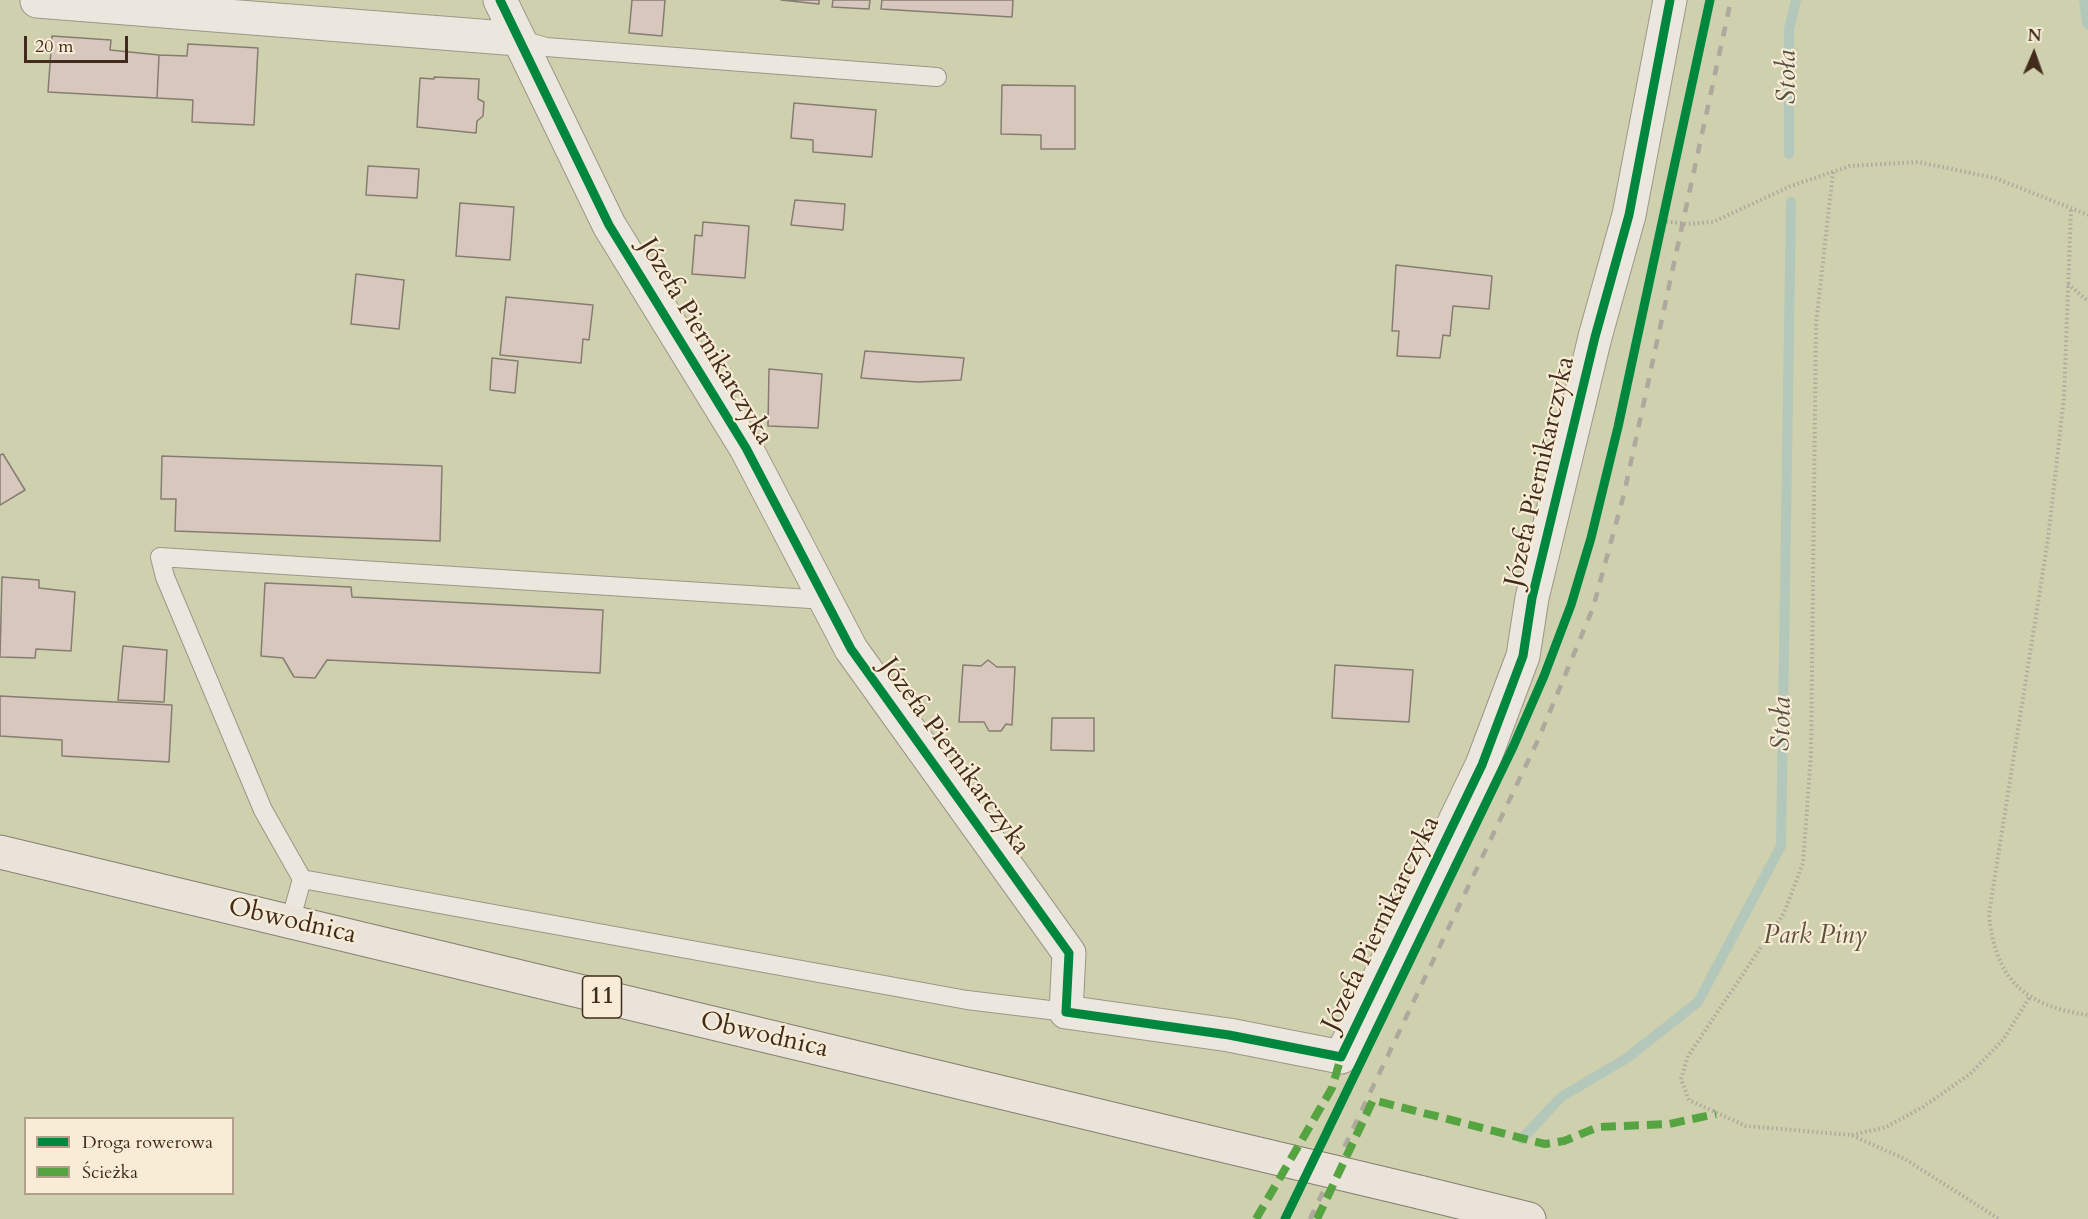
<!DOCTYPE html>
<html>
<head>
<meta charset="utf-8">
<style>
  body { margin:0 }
  #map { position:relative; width:2088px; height:1219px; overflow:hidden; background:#e9decc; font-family:Cardo,serif }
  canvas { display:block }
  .legend { position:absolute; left:24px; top:1117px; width:210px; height:78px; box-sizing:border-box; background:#f8ecd6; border:2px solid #af9f8c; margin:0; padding:8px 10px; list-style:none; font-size:18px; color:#412b1c }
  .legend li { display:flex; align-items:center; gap:12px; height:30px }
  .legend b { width:30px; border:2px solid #af9f8c }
  .north { position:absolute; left:2004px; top:24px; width:60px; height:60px; -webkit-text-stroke:4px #f8ecd6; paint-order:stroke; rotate:2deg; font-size:16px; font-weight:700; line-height:24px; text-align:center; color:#412b1c }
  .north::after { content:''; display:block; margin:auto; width:21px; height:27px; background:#412b1c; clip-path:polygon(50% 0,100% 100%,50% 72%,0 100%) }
  .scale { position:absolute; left:24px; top:36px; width:104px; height:27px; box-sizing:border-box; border:3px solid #412b1c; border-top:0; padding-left:8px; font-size:18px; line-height:21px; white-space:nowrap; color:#412b1c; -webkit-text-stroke:4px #f8ecd6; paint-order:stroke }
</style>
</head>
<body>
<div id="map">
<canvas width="2088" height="1219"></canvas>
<ul class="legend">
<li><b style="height:8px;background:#00873e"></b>Droga rowerowa</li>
<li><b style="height:8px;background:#55a441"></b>Ścieżka</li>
</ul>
<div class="north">N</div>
<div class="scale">20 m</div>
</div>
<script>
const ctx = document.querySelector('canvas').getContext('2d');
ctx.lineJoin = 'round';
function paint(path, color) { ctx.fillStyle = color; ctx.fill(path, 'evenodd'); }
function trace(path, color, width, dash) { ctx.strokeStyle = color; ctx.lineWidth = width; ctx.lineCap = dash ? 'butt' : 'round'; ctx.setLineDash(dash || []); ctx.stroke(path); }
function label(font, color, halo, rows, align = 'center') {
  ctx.font = font + ' Cardo,serif'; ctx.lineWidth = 4.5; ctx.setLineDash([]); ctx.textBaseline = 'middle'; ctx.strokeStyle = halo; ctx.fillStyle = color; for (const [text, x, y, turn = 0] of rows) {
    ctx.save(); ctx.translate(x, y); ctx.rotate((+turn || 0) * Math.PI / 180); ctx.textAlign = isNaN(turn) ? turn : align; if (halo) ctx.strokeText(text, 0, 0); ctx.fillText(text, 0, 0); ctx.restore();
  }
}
paint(new Path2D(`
  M0 0H2088V1219H0ZM26 1118H232V1194H26Z`), '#ced0ae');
paint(new Path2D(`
  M2079 0H2088V30L2082 25Z`), '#b3c8ba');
trace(new Path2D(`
  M1789 154V29L1796 0
  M1522 1139 1561 1097 1627 1058 1698 1002 1781 846 1791 202`), '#b3c8ba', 10);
const building = new Path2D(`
  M632 0H665L662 36 629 33Z
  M781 0H819V4Z
  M833 0H870L869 9 832 7Z
  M882 0H1013L1012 17 881 9Z
  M52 36 111 40 110 50 159 55 157 98 48 92Z
  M188 44 258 48 254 125 192 122 193 100 157 98 159 55 187 56Z
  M434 77 479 79 478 99 484 102 483 116 477 121 476 133 417 127 420 78 434 79Z
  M1002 85 1075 86V149H1041V135L1001 134Z
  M794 103 876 110 872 157 813 152V140L791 138Z
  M368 166 419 169 417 198 366 195Z
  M795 200 845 204 843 230 791 225Z
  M460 203 514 207 510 260 456 256Z
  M703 222 749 226 745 278 692 274 695 235 702 236Z
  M1396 265 1492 276 1489 309 1453 306 1450 336 1443 335 1440 358 1397 356 1399 331H1392Z
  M356 274 404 280 399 329 351 324Z
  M506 297 593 305 589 340 583 339 581 363 500 355Z
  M865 351 964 358 961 380 918 382 861 378Z
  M492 358 518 361 515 393 490 390Z
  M769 369 822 374 818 428 768 426Z
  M3 454 25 490 0 505V455Z
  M162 456 442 466 440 541 175 531 176 499H161Z
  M2 577 39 580V588L75 592 71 651 36 649 35 658 0 657Z
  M265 583 351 587 352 597 603 610 600 673 327 660 315 678 294 677 283 658 261 656Z
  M123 646 167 650 164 702 118 700Z
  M988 660 997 667H1015L1012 725 1006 724 1001 731H989L984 722H959L963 665 981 666Z
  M1335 665 1413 670 1409 722 1332 718Z
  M0 696 172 705 169 762 62 756V740L0 736Z
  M1052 718H1094V751L1051 750Z`);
paint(building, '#d8c7bc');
trace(building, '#867d72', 1.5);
const lane = new Path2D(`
  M518 39 546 47 937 77
  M302 879 263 810 165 577 160 557 826 600
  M290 922 302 879 967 1000 1066 1012`);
const street = new Path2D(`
  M500 0 609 225 746 448 851 649 1069 953 1066 1012 1229 1035 1341 1057 1482 765 1523 656 1532 598 1595 337 1629 215 1670 0
  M37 1 518 39`);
const highway = new Path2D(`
  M0 852 1204 1141
  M1419 1192 1529 1219`);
trace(lane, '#9e9589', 20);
trace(street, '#9e9589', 35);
trace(highway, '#867d72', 35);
trace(new Path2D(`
  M1833 172 1816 324 1811 754 1803 863 1784 913 1688 1056 1681 1079 1689 1100 1746 1126 1851 1135 1905 1159 1999 1219
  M2071 210 2064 397 2048 539 1989 914C1995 979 2024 1006 2088 1015
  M1662 221 1687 224 1713 222 1791 186 1850 166 1918 162 1995 178 2088 215
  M2068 284 2088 301
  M1852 1135 1886 1127 1923 1107 1970 1074 2003 1040 2029 998`), '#aea89f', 4, [1.5, 3]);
trace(lane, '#ece7de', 18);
trace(street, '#ece7de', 33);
trace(highway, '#e9e3d9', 33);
trace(new Path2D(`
  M1310 1219 1538 740 1593 608 1624 494 1731 0`), '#aea89f', 4.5, [10, 10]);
const highwayBridge = new Path2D(`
  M1204 1141 1419 1192`);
trace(highwayBridge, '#867d72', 35, []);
trace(highwayBridge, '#e9e3d9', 33);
trace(new Path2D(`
  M1256 1219 1332 1088 1341 1057
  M1317 1219 1373 1100 1545 1144 1564 1141 1598 1127 1669 1124 1716 1114`), '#55a441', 8, [15, 8]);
trace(new Path2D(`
  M500 0 609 225 746 448 851 649 1069 953 1066 1012 1229 1035 1341 1057 1482 765 1523 656 1532 598 1595 337 1629 215 1670 0
  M1285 1219 1513 747 1544 676 1571 605 1591 538 1618 427 1710 0`), '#00873e', 9);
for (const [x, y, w] of [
  [602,997,39]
]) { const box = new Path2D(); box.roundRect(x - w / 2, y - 21, w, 42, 4.5); ctx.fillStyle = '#f8ecd6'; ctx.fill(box); trace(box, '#412b1c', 1.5); }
label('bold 24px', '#412b1c', null, [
  ["11",602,997]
]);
label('26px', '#412b1c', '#f8ecd6', [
  ["Józefa Piernikarczyka",705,342,59],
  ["Józefa Piernikarczyka",1541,472,-77],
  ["Józefa Piernikarczyka",954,757,54],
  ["Obwodnica",292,922,13],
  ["Józefa Piernikarczyka",1382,924,-64],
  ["Obwodnica",764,1036,13]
]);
label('italic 26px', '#5f513a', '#f8ecd6', [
  ["Park Piny",1815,937]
]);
label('italic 27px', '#585042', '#f8ecd6', [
  ["Stoła",1789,77,-90],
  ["Stoła",1783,724,-89]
]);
</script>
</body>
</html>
